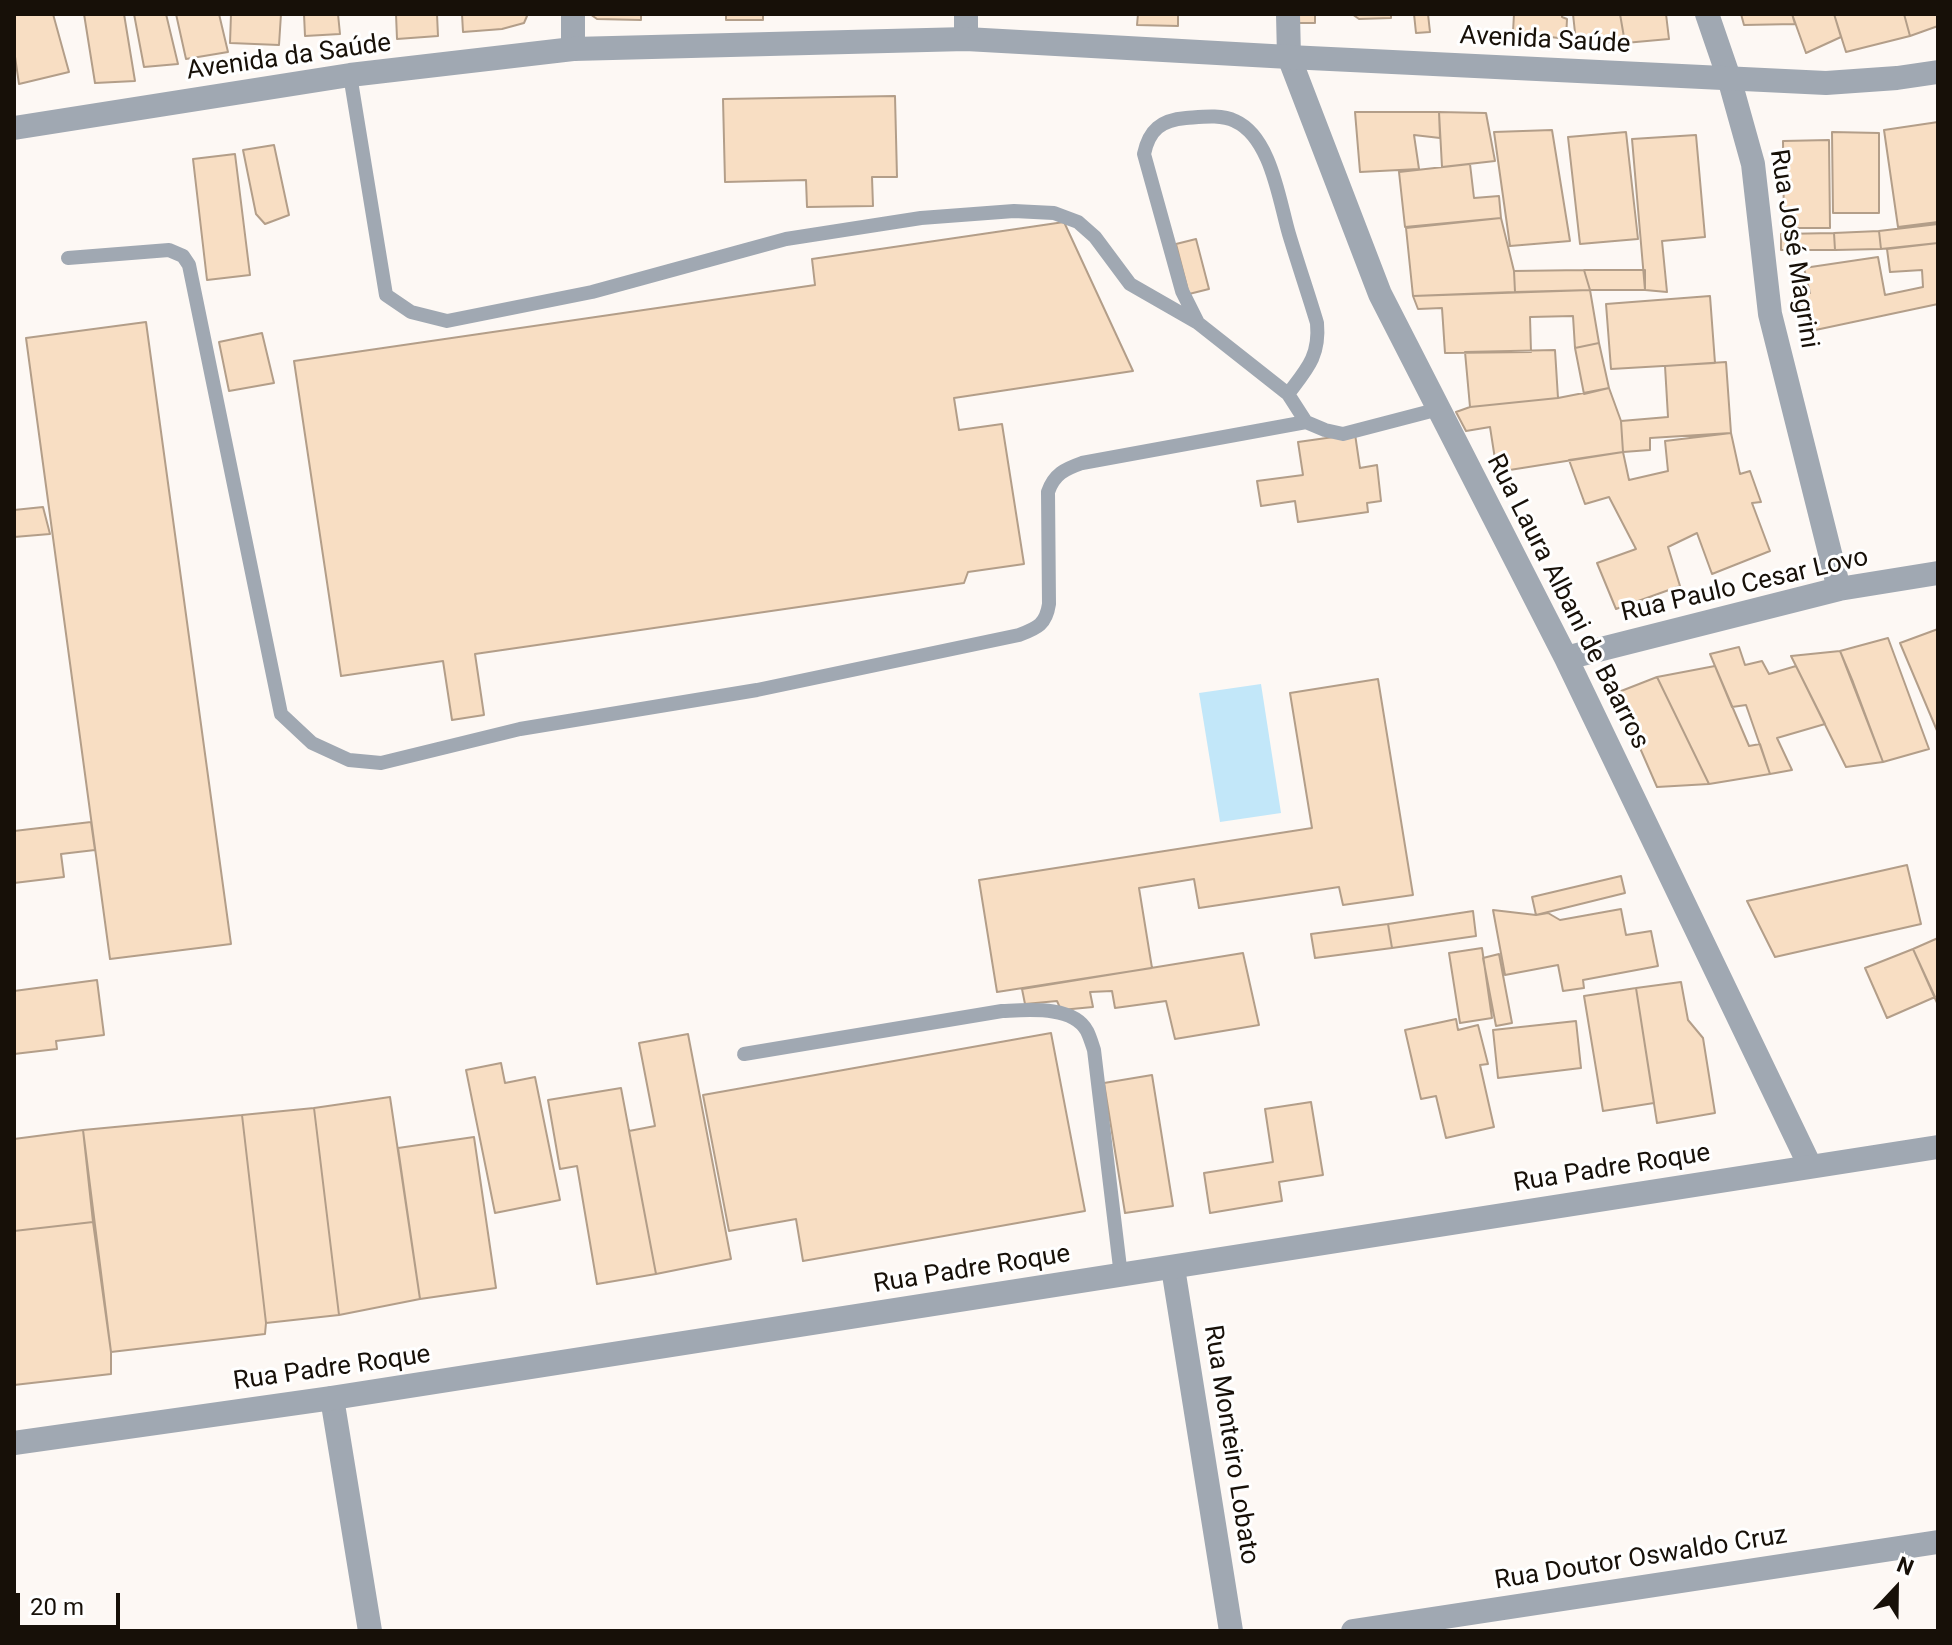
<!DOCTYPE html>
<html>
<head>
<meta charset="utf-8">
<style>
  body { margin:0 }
  #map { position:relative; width:1952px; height:1645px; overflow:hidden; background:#fdf8f4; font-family:Roboto,sans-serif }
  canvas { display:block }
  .frame { position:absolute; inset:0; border:16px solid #171008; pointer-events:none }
  .north { position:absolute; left:1856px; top:1549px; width:80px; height:80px; -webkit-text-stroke:6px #fff; paint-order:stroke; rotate:22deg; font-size:22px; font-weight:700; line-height:32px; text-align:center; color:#171008 }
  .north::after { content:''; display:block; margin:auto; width:28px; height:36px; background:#171008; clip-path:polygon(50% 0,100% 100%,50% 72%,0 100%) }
  .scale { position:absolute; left:16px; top:1593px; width:104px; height:36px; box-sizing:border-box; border:4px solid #171008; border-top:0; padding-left:10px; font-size:24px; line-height:28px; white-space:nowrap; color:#171008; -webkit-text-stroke:6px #fff; paint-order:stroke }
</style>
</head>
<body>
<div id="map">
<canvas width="1952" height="1645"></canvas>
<div class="frame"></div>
<div class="north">N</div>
<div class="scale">20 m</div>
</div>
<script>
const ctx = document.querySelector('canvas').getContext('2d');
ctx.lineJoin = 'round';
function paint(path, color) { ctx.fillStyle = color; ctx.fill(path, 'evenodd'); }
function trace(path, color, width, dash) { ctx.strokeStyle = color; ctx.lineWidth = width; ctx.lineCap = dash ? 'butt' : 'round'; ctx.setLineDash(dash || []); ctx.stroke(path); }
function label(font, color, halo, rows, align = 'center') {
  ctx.font = font + ' Roboto,sans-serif'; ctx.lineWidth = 6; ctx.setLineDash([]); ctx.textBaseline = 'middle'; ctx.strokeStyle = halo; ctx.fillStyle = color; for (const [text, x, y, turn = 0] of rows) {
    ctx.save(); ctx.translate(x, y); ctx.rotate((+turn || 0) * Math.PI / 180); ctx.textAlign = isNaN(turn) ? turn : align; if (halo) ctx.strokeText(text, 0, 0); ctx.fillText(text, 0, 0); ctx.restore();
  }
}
paint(new Path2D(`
  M1261 684 1281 813 1220 822 1199 693Z`), '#c2e7f9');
const building = new Path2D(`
  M14 14H53L69 72 19 84 14 50Z
  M84 14H124L135 81 95 83Z
  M134 14H166L178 64 144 67Z
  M176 14H219L228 52 186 59Z
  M231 14H281L279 45 230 43Z
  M304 14H338L340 34 305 36Z
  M396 14H437L438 36 397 39Z
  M462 14H527V16L524 23 502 29 463 32Z
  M590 14H641V20L597 19Z
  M726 14H763V20H726Z
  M1138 14H1178V26L1137 25Z
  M1294 14H1341H1315V23H1294Z
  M1352 14H1391V18L1359 19Z
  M1414 14H1428L1430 32 1416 33Z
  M1514 14H1562V17L1567 19 1566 39 1513 32Z
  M1573 14H1620L1625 43 1576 42Z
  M1620 14H1666L1669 39 1625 43Z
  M1741 14H1792L1795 24 1744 25Z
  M1792 14H1834L1841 37 1806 53Z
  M1834 14H1904L1910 36 1846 52Z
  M1904 14H1938V26L1910 36Z
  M895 96 897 177H872L873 206 807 207 806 180 725 182 723 99Z
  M1355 112H1439L1440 138 1414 135 1419 169 1360 172Z
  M1439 112 1486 113 1495 161 1442 167Z
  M1938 122V222L1898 227 1884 130Z
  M1552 130 1570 241 1510 246 1494 132Z
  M1626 132 1638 239 1580 244 1568 137Z
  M1832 132 1879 133V213H1833Z
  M1696 135 1705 237 1662 241 1667 292 1645 290 1632 139Z
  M1829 140 1830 228H1784L1783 141Z
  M274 145 289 215 265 224 256 214 243 150Z
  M235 154 250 275 207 280 193 159Z
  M1470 164 1474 198 1499 196 1501 218 1405 227 1399 172Z
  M1501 218 1514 271 1515 292 1413 296 1406 228Z
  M1064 222 1133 371 954 398 959 430 1002 424 1024 564 968 572 964 583 475 654 484 715 452 720 443 661 341 676 294 361 815 285 812 259Z
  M1938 224V243L1881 249 1879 231Z
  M1879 231 1881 249 1835 250 1834 233Z
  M1834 233 1835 250H1781V234Z
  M1196 239 1209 289 1189 294 1176 244Z
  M1938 243V304L1806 332 1800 293H1810L1804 268 1878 257 1885 295 1923 287 1922 270 1890 272 1887 249Z
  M1584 270 1590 290 1515 292 1514 271Z
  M1584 270H1645V290H1590Z
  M1590 290 1599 343 1575 348 1573 316 1530 317 1531 352 1445 353 1442 308 1418 309 1413 296Z
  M1710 296 1715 363 1611 369 1606 304Z
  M146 322 231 944 110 959 26 338Z
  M262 333 274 383 229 391 219 342Z
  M1599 343 1609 388 1584 394 1575 348Z
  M1555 350 1558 398 1470 407 1465 352Z
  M1726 362 1731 433 1650 438V450L1623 452 1621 421 1668 417 1665 366Z
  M1609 388 1621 421 1623 452 1497 472 1490 427 1466 431 1456 412 1470 407 1558 398Z
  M1731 433 1740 474 1750 471 1761 502 1752 503 1770 551 1712 574 1697 533 1668 547 1680 586 1616 609 1597 563 1636 549 1609 497 1585 504 1569 460 1623 452 1629 480 1668 471 1665 441Z
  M1355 434 1360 468 1377 465 1381 501 1367 503 1368 512 1298 522 1295 501 1261 506 1257 481 1303 475 1298 442Z
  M43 507 50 534 14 537V510Z
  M1938 629V733L1900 643Z
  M1888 638 1929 749 1883 762 1840 651Z
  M1739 647 1745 665 1762 661 1769 674 1796 666 1825 724 1777 738 1792 770 1770 774 1746 705 1732 707 1710 654Z
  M1840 651 1853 682 1883 762 1846 767 1791 656Z
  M1715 666 1749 746 1760 744 1770 774 1709 784 1657 677Z
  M1657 677 1709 784 1657 787 1616 693Z
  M1378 679 1413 895 1343 905 1339 887 1199 908 1194 879 1139 888 1152 968 997 992 979 880 1312 828 1290 693Z
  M91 822 95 850 61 854 64 877 14 883V831Z
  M1907 865 1921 924 1775 957 1747 901Z
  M1621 876 1625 893 1536 915 1532 897Z
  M1621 909 1626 935 1651 931 1658 966 1583 980 1584 988 1563 991 1558 965 1505 975 1493 910 1536 915 1548 913 1560 920Z
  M1473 911 1476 936 1392 948 1388 924Z
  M1388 924 1392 948 1315 958 1311 934Z
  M1938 938V1005L1913 949Z
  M1482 948 1492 1018 1460 1023 1449 953Z
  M1913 949 1935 997 1887 1018 1865 968Z
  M1243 953 1259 1025 1175 1039 1166 1001 1115 1008 1112 991 1090 992 1093 1007 1061 1010 1057 1001 1025 1004 1022 989Z
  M1499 954 1512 1023 1496 1026 1483 958Z
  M97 980 104 1035 56 1041 57 1049 14 1054V991Z
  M1681 982 1688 1020 1703 1038 1715 1113 1657 1123 1636 988Z
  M1636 988 1654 1103 1603 1111 1584 996Z
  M1456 1019 1458 1030 1478 1025 1488 1064 1480 1065 1494 1127 1446 1138 1436 1096 1421 1099 1405 1030Z
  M1576 1021 1581 1068 1498 1078 1493 1030Z
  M1051 1033 1085 1211 803 1261 796 1219 729 1231 703 1095Z
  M688 1034 731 1259 656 1274 629 1131 655 1126 639 1043Z
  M501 1063 505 1083 535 1077 560 1200 495 1213 466 1070Z
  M1152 1075 1173 1206 1125 1213 1104 1083Z
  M621 1088 656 1274 597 1284 577 1166 560 1169 548 1100Z
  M390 1097 420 1299 339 1315 314 1108Z
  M1311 1102 1323 1175 1279 1182 1282 1201 1210 1213 1204 1173 1273 1162 1265 1109Z
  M314 1108 339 1315 266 1323 242 1115Z
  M242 1115 266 1323 265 1334 111 1352 83 1130Z
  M83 1130 93 1222 14 1231V1139Z
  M474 1137 496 1288 420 1299 398 1148Z
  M93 1222 111 1352V1374L14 1385V1231Z`);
paint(building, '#f8dec3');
trace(building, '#b39e89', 2);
trace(new Path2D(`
  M350 75 386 295 411 312 447 321 592 292 786 239 921 218 1014 211 1054 213 1078 222 1095 237 1130 284 1198 323
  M68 258 169 250 183 256 189 265 281 714 312 743 349 760 381 763 520 729 757 690 1019 635C1038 628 1046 624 1049 604L1048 492C1054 474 1065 469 1082 463L1306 422
  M1288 394C1307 369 1320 356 1317 323 1308 293 1298 264 1289 234 1279 200 1271 137 1235 121 1221 114 1201 117 1186 118 1161 120 1149 130 1144 154L1182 291 1198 323 1288 394 1306 422 1325 430 1343 434 1439 409
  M744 1054 1002 1011C1027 1010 1073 1005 1087 1031 1090 1037 1092 1044 1094 1050L1121 1276`), '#a0a8b2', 14);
trace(new Path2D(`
  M573 14V49
  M966 14V39
  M1288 14 1289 57 1380 294 1566 658 1810 1166
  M1707 14 1729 78 1753 164 1770 314 1839 589
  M1566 658 1839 589 1938 573
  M1173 1268 1231 1631
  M332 1398 370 1631
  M1353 1631 1938 1542`), '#a0a8b2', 24);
trace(new Path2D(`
  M14 128 350 75 573 49 966 39 1289 57 1826 83 1897 78 1938 72
  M14 1443 332 1398 1938 1147`), '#a0a8b2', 24);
label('26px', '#171008', '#fff', [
  ["Avenida Saúde",1545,41,3],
  ["Avenida da Saúde",289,58,-8],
  ["Rua José Magrini",1793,249,81],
  ["Rua Paulo Cesar Lovo",1745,586,-13],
  ["Rua Laura Albani de Baarros",1567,602,63],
  ["Rua Padre Roque",1612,1169,-9],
  ["Rua Padre Roque",972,1270,-9],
  ["Rua Padre Roque",332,1369,-8],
  ["Rua Monteiro Lobato",1230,1445,81],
  ["Rua Doutor Oswaldo Cruz",1641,1559,-9]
]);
</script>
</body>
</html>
